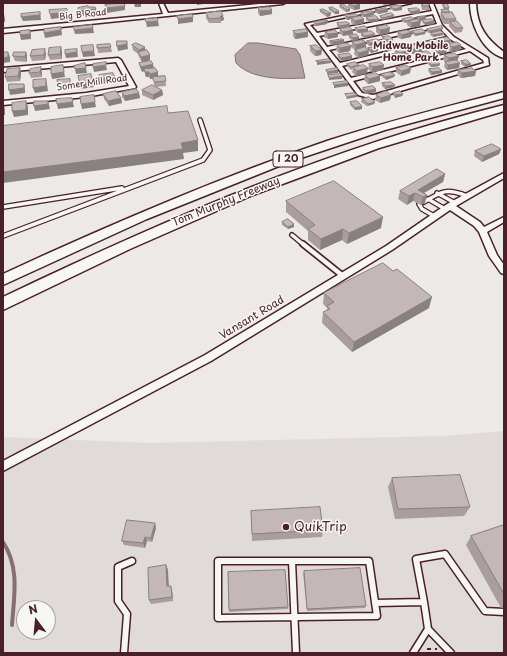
<!DOCTYPE html>
<html>
<head>
<meta charset="utf-8">
<style>
  body { margin:0 }
  #map { position:relative; width:507px; height:656px; overflow:hidden; background:#ece9e6; font-family:"Playpen Sans",sans-serif }
  canvas { display:block }
  .frame { position:absolute; inset:0; border:4px solid #4a1f2b; pointer-events:none }
  .north { position:absolute; left:16px; top:600px; width:40px; height:40px; box-sizing:border-box; background:#f6f6f2; border:1px solid #b1a0a2; border-radius:50%; rotate:344deg; font-size:11px; font-weight:700; line-height:16px; text-align:center; color:#4a1f2b }
  .north::after { content:''; display:block; margin:auto; width:14px; height:18px; background:#4a1f2b; clip-path:polygon(50% 0,100% 100%,50% 72%,0 100%) }
</style>
</head>
<body>
<div id="map">
<canvas width="507" height="656"></canvas>
<div class="frame"></div>
<div class="north">N</div>
</div>
<script>
const ctx = document.querySelector('canvas').getContext('2d');
ctx.lineJoin = 'round';
function paint(path, color) { ctx.fillStyle = color; ctx.fill(path, 'evenodd'); }
function trace(path, color, width, dash) { ctx.strokeStyle = color; ctx.lineWidth = width; ctx.lineCap = dash ? 'butt' : 'round'; ctx.setLineDash(dash || []); ctx.stroke(path); }
function label(font, color, halo, rows, align = 'center') {
  ctx.font = font + ' "Playpen Sans",sans-serif'; ctx.lineWidth = 3; ctx.setLineDash([]); ctx.textBaseline = 'middle'; ctx.strokeStyle = halo; ctx.fillStyle = color; for (const [text, x, y, turn = 0] of rows) {
    ctx.save(); ctx.translate(x, y); ctx.rotate((+turn || 0) * Math.PI / 180); ctx.textAlign = isNaN(turn) ? turn : align; if (halo) ctx.strokeText(text, 0, 0); ctx.fillText(text, 0, 0); ctx.restore();
  }
}
paint(new Path2D(`
  M504 431V653H3V437L150 443 443 436ZM24 608H48V632H24Z`), '#e0dad8');
const water = new Path2D(`
  M248 43H258L296 49 300 55 305 78C283 79 252 80 236 63L235 55Z`);
paint(water, '#b1a2a3');
trace(water, '#886e73', 1);
trace(new Path2D(`
  M3 542C20 568 14 596 12 625`), '#886e73', 4);
const laneFar2 = new Path2D(`
  M437 193 455 203
  M428 199 445 209
  M424 202C442 191 447 188 467 196
  M419 204 422 209 434 216
  M3 207 122 188
  M292 235 304 245
  M3 236 203 160 210 150 200 120`);
const laneFar1 = new Path2D(`
  M303 244 343 276`);
const lane = new Path2D(`
  M218 561H369L377 616 218 618Z
  M292 561 296 653
  M424 602 416 559 445 554 485 611 504 612
  M375 603 424 602 428 629 451 653
  M124 653 127 614 118 601V567L132 561
  M413 653 428 629`);
const street = new Path2D(`
  M159 3H163L168 13 269 3H285L283 4 3 33V29L163 14Z
  M403 3H412L310 25 317 33 432 11 429 3H433L442 25 454 37 488 58 489 65 373 99 358 95 305 24ZM433 14 437 24 327 47 319 36ZM439 27 450 39 466 49 351 78 342 66 450 39 447 37 340 63 329 50ZM470 51 483 60 484 63 373 95 362 93 353 81Z
  M118 58 121 60 136 87 135 88 86 97 3 105V101L86 93 129 86 116 62 3 72V68Z
  M504 173V178L456 206 480 222 484 227 504 217V222L487 232 497 255 504 265V274L501 273 489 256 479 232 474 226 450 210 392 250 211 361 3 471V461L205 355 386 246 447 204Z`);
const secondary = new Path2D(`
  M470 3H476C477 26 486 39 504 52V58C482 52 470 23 470 3Z`);
const highway = new Path2D(`
  M504 92V98L385 130 289 162 147 219 3 285V274C109 225 216 179 327 141 385 122 445 107 504 92Z
  M504 105V111L379 148 253 195 130 249 3 310V297C165 220 329 148 504 105Z`);
trace(laneFar2, '#4a1f2b', 6);
trace(laneFar1, '#4a1f2b', 8);
trace(lane, '#4a1f2b', 9);
trace(street, '#4a1f2b', 3);
trace(secondary, '#4a1f2b', 3);
trace(highway, '#4a1f2b', 3);
trace(new Path2D(`
  M427 649H437`), '#4a1f2b', 2, [4, 4]);
trace(laneFar2, '#f6f6f2', 3.5);
trace(laneFar1, '#f6f6f2', 4.5);
trace(lane, '#f6f6f2', 6);
paint(street, '#f6f6f2');
paint(secondary, '#f6f6f2');
paint(highway, '#f6f6f2');
paint(new Path2D(`
  M348 3H358L360 9 354 10 348 7Z
  M421 3H428L429 6V10H422L421 5Z
  M443 3 449 8V10H448L456 19V21L463 28 462 32 455 33 449 26V24H444L440 18 441 13H442L441 12V10L444 9 442 5Z
  M340 5 350 11 346 12 339 7Z
  M390 7H402V10L394 11 390 9Z
  M258 8 272 14 260 16 258 13Z
  M329 8 339 14H335L329 10Z
  M408 9 420 13 411 14 408 11Z
  M320 10 331 13 330 16 327 17 320 12Z
  M375 10 388 12 378 14 375 12Z
  M206 13 223 16 224 20 221 21V23H209L206 18Z
  M361 13 374 15 363 17 361 15Z
  M345 15 358 17 364 19V23L355 25 351 23V19L347 20 345 18Z
  M380 16 393 17 383 20 380 18Z
  M366 17 378 21 369 22 366 20Z
  M417 17H426L425 20 434 21V24L425 25 422 22V20L420 21V26L411 28 407 25V23H405L402 21V19H417Z
  M314 22 327 24 316 26 314 25Z
  M337 23 350 27 340 28 337 26Z
  M376 27 389 33 380 35 376 32Z
  M355 28 368 29V31L358 33 355 30Z
  M340 29 353 34 343 36 339 33Z
  M427 29 442 30 429 33 427 32Z
  M293 31 308 37 295 39 293 36Z
  M412 31 425 34 415 36 412 33Z
  M325 32 338 37 328 39 324 37Z
  M398 32 411 37 401 39 397 37Z
  M361 33 374 36 364 38 361 36Z
  M431 33 443 35 433 37 430 35Z
  M349 36 359 37V39L353 41 349 38Z
  M382 37 393 39 392 42 385 43 382 40Z
  M436 39 451 43 461 45 460 50 451 52 447 49 446 53 437 55 432 52 433 49 426 50 423 48 422 52 412 54 410 52 409 55 399 58 394 55 395 50 408 49 409 46H422L423 43 436 42Z
  M344 40V43L332 45 329 43 330 41Z
  M367 41 380 42V44L369 46 367 43Z
  M352 42 366 47H365L368 50V48L378 49V51L371 53 369 51 368 55 358 58 354 54 355 50 351 47Z
  M110 44 112 52 98 53 97 45Z
  M132 45 145 50 150 55V60L142 62 139 57 138 54 133 50Z
  M337 45 351 46 350 51 339 53 336 50Z
  M310 46 322 50 321 55 315 56 310 51Z
  M61 47 62 52V59L50 60 48 55Z
  M26 52 27 56V62L15 61 13 56Z
  M417 53 430 56 421 58 417 55Z
  M46 54 45 60 32 61 30 56Z
  M338 55 352 56V59L341 61 338 58Z
  M444 55 459 56 457 61 459 68 447 70 444 67 445 62H446L443 60Z
  M428 61 440 64 439 66 431 67 427 63Z
  M461 61 471 64 470 66 465 67 461 64Z
  M139 63 154 68 158 76H165L166 86 156 87 154 85 153 78 150 79 149 77H146L144 71 142 72 140 68Z
  M347 64 359 65V66L367 73 356 76 352 72 353 69 351 70 347 66Z
  M369 64 384 65 383 70 372 72 368 69Z
  M20 68 21 73 20 81 7 82 5 77Z
  M396 68 410 73 401 76 396 72Z
  M429 69 442 71V73L431 75 428 71Z
  M458 70 476 71 475 76 461 78 457 75Z
  M42 72V77L31 78 29 73Z
  M381 74 394 77 386 80 381 76Z
  M365 75 380 76V81L368 84 364 80Z
  M70 79 71 90H59L58 85Z
  M382 83 395 85 394 87 385 89 382 86Z
  M363 88 376 92 366 94 362 90Z
  M142 90H162L163 95 153 100 142 95Z
  M122 92 139 93 140 98 125 101 122 97Z
  M393 93 403 94 402 96 395 98 393 95Z
  M103 94 121 98 122 103 109 106 104 99Z
  M376 95H391L390 100 380 103 375 100Z
  M362 99 374 104 367 106 361 102Z
  M350 102 362 109 355 110 350 105Z
  M501 149 499 154 482 162 474 156 475 151Z
  M445 174 443 182 424 193 425 203 421 205 413 201 407 205 398 199 400 191Z
  M286 201 381 228 347 244 342 240 320 250 308 240V231L286 212Z
  M282 222 294 227 288 229 282 225Z
  M324 293 429 308 352 352 322 323 323 312 327 311V308L323 304Z
  M392 478 470 507 464 516 395 519 388 487Z
  M251 511 323 530 322 537 252 541Z
  M155 523 156 528 152 542 147 541 145 548 124 545 122 541Z
  M504 525V607L501 608 466 545 471 536Z
  M166 565 168 570V586L172 590 173 601 151 604 149 600Z
  M304 571 366 606 365 608 307 611 303 573Z
  M228 572 288 607V609L229 612Z`), '#a99d9d');
paint(new Path2D(`
  M134 3H141V7H135Z
  M197 3H210L197 5Z
  M384 3H389V4L383 5Z
  M360 4V9L354 10V6Z
  M125 6V10L107 13 106 8Z
  M402 7V10L394 11V9Z
  M96 9 97 14 79 16 78 11Z
  M350 9V11L346 12 347 10Z
  M388 9V12L378 14V11Z
  M272 10V14L260 16V11Z
  M420 10V13L411 14V12Z
  M339 11V14H335V12Z
  M40 12 41 20 23 21 21 17Z
  M67 12 68 17 51 19 50 14Z
  M374 12V15L363 17 364 15Z
  M331 13 330 16 327 17V14Z
  M4 14 5 19V22H3Z
  M394 15 393 17 383 20V18Z
  M220 16H223L224 20 221 21V18Z
  M358 16V18H351V19L347 20V17Z
  M193 17V22L178 24V19Z
  M426 17 425 20 419 21 420 18Z
  M364 19V23L355 25V21Z
  M379 19 378 21 369 22V20Z
  M158 21 159 26 147 27 146 22Z
  M328 21 327 24 316 26V24Z
  M421 21 420 26 411 28 412 23Z
  M434 21V24L425 25V23Z
  M350 24V27L340 28V26Z
  M61 27 62 35 45 38 44 33Z
  M93 28 94 33 75 34 74 30Z
  M390 28 389 33 380 35V30Z
  M443 28 442 30 429 33 430 31Z
  M368 29V31L358 33V30Z
  M30 30 31 35V39L21 40 20 35Z
  M353 30V34L343 36V32Z
  M308 32V37L295 39 296 34Z
  M412 32 411 37 401 39 402 35Z
  M426 32 425 34 415 36 416 34Z
  M338 33V37L328 39V34Z
  M444 33 443 35 433 37V35Z
  M375 34 374 36 364 38 365 36Z
  M359 37V39L353 41V38Z
  M393 39 392 42 385 43 386 40Z
  M344 40V43L332 45V42Z
  M451 40 450 45 448 44 447 45 440 47 441 42Z
  M127 41 128 49 118 51 117 46Z
  M366 42V47L355 50 356 45Z
  M380 42V44L369 46 370 43Z
  M436 43 435 48 433 47V49L426 50 427 46Z
  M461 45 460 50 451 52 452 47Z
  M351 46 350 51 339 53 340 48Z
  M61 47 62 52V59L60 54Z
  M145 47V51L139 54V50Z
  M423 47 422 52 412 54 413 49Z
  M447 48 446 53 437 55 438 50Z
  M45 49 46 54 45 60 44 55Z
  M77 49 78 57 66 58 65 54Z
  M378 49V51L371 53V50Z
  M322 50 321 55 315 56 316 51Z
  M369 50 368 55 358 58 359 53Z
  M410 50 409 55 399 58 400 53Z
  M94 51 95 56 83 57 82 52Z
  M8 52 10 57V62L3 63V58Z
  M26 52 27 56V62L25 57Z
  M431 54 430 56 421 58V56Z
  M150 55V60L142 62 141 57Z
  M352 56V59L341 61V58Z
  M459 56 457 61 447 63 449 58Z
  M331 61V63L317 65V62Z
  M85 63 87 73 76 74 75 69Z
  M460 63 459 68 447 70 448 65Z
  M153 64 154 69H144V71L142 72 141 67Z
  M440 64 439 66 431 67V65Z
  M465 64H471L470 66 465 67Z
  M63 65 65 77 52 79 51 74Z
  M106 65 107 70 94 72 93 67Z
  M384 65 383 70 372 72 373 67Z
  M41 67 42 72V77L40 72Z
  M20 68 21 73 20 81 18 76Z
  M368 68 367 73 356 76 357 71Z
  M411 68 410 73 401 76 402 71Z
  M338 70V73L327 74V72Z
  M442 71V73L431 75 432 72Z
  M476 71 475 76 461 78 462 73Z
  M145 72H149V77H146Z
  M158 72V78L150 79V74Z
  M395 75 394 77 386 80V77Z
  M342 76V79L329 80V78Z
  M380 76V81L368 84 369 79Z
  M115 77 116 82 101 84 100 79Z
  M46 79 47 84 48 91 35 93 33 88Z
  M93 82 94 87 81 89 80 84Z
  M348 83V86L334 88V85Z
  M24 84 25 89V93L10 95 9 90Z
  M395 85 394 87 385 89 386 86Z
  M376 89V92L366 94V91Z
  M162 90 163 95 153 100V95Z
  M139 93 140 98 125 101 124 96Z
  M403 94 402 96 395 98 396 95Z
  M357 95V97L346 99 347 97Z
  M391 95 390 100 380 103 381 98Z
  M72 98 74 107 58 109 57 104Z
  M121 98 122 103 109 106 108 101Z
  M26 101 28 107V115L14 117 12 111Z
  M48 101 50 109 35 111 34 106Z
  M95 102 96 107 82 109 81 104Z
  M375 102 374 104 367 106 368 104Z
  M3 103 5 109V115H3Z
  M362 106V109L355 110V108Z
  M198 140V151L183 153 184 159 3 183V172L181 143Z
  M501 149 499 154 482 162 484 156Z
  M445 174 443 182 420 195 418 190Z
  M415 193 413 201 407 205 409 196Z
  M427 195 425 203 421 205 423 197Z
  M383 217 381 228 347 244 349 233Z
  M294 224V227L288 229V227Z
  M343 229 342 240 320 250 321 239Z
  M432 297 429 308 352 352 354 342Z
  M155 523 156 528 152 542 151 538Z
  M145 537 147 541 145 548 143 543Z
  M166 565 168 570 169 590 167 586Z
  M171 586 172 590 173 601 172 597Z`), '#898080');
const building = new Path2D(`
  M124 3 125 6 106 8 105 5Z
  M350 3H358L360 4 354 6Z
  M422 3H428L429 6H423Z
  M443 3H447L449 8H445Z
  M343 4 350 9 347 10 340 5Z
  M398 5 402 7 394 9 390 7Z
  M88 6V7H95L96 9 78 11V8Z
  M270 7 272 10 260 11 258 8Z
  M332 7 339 11 335 12 329 8Z
  M386 8 388 9 378 11 375 10Z
  M417 8 420 10 411 12 408 9Z
  M67 9V12L50 14 49 10Z
  M323 9 331 13 327 14 320 10Z
  M447 9 450 12 444 13 441 10Z
  M221 11 223 16H220L221 18 209 19 206 13Z
  M372 11 374 12 364 15 361 13Z
  M40 12V15L21 17V14Z
  M444 12H452L456 19H445L441 13Z
  M391 13 394 15 383 18 380 16Z
  M192 14 193 17 178 19 177 16Z
  M356 14 358 16 347 17 345 15Z
  M360 16 364 19 355 21 351 18Z
  M376 16 379 19 369 20 366 17Z
  M423 16 426 17 420 18 417 17Z
  M411 17 415 19 406 21 402 19Z
  M157 18 158 21 146 22 145 19Z
  M417 19 421 21 412 23 408 21Z
  M431 19 434 21 425 23 422 20Z
  M325 20 328 21 316 24 314 22Z
  M457 21 463 28H456L450 22Z
  M347 22 350 24 340 26 337 23Z
  M92 25 93 28 74 30V27Z
  M386 25 390 28 380 30 376 27Z
  M365 26 368 29 358 30 355 28Z
  M442 26 443 28 430 31 427 29Z
  M61 27V30L44 33V29Z
  M349 27 353 30 343 32 340 29Z
  M306 29 308 32 296 34 293 31Z
  M422 29 426 32 416 34 412 31Z
  M30 30V34L20 35V31Z
  M335 30 338 33 328 34 325 32Z
  M407 30 412 32 402 35 398 32Z
  M371 31 375 34 365 36 361 33Z
  M441 31 444 33 433 35 431 33Z
  M356 34 359 37 353 38 349 36Z
  M389 36 393 39 386 40 382 37Z
  M447 37 451 40 441 42 436 39Z
  M342 39 344 40 332 42 330 41Z
  M377 39 380 42 370 43 367 41Z
  M362 40 366 42 356 45 352 42Z
  M432 40 436 43 427 46 423 43Z
  M117 41H127V44L117 46Z
  M457 42 461 45 452 47 448 44Z
  M136 43 145 47 139 50 132 45Z
  M347 43 351 46 340 48 337 45Z
  M110 44 111 47 97 48V45Z
  M419 44 423 47 413 49 409 46Z
  M93 45 94 51 82 52 81 46Z
  M316 45 322 50 316 51 310 46Z
  M443 45 447 48 438 50 433 47Z
  M61 47 60 54 48 55 49 48Z
  M365 47 369 50 359 53 355 50Z
  M375 47 378 49 371 50 368 48Z
  M405 47 410 50 400 53 395 50Z
  M45 49 44 55 30 56 32 50Z
  M77 49V52L65 54V50Z
  M147 50 150 55 141 57 138 52Z
  M427 51 431 54 421 56 417 53Z
  M3 52H8V57L3 58Z
  M14 52H26L25 57 13 56Z
  M349 53 352 56 341 58 338 55Z
  M454 53 459 56 449 58 444 55Z
  M329 59 331 61 317 62 316 61Z
  M436 60 440 64 431 65 428 61Z
  M456 60 460 63 448 65 445 62Z
  M467 60 471 64H465L461 61Z
  M151 61 153 64 141 67 139 63Z
  M106 62V65L93 67V64Z
  M355 62 359 65 351 67 347 64Z
  M380 62 384 65 373 67 369 64Z
  M85 63 86 68 75 69 74 66Z
  M63 65 64 72 51 74V67Z
  M364 65 368 68 357 71 353 67Z
  M405 65 411 68 402 71 396 68Z
  M41 67 40 72 29 73 30 69Z
  M20 68 18 76 5 77 7 69Z
  M155 68 158 72 150 74 149 72H145L144 69Z
  M337 68 338 70 327 72 326 70Z
  M439 68 442 71 432 72 429 69Z
  M472 68 476 71 462 73 458 70Z
  M390 72 395 75 386 77 381 74Z
  M113 73 115 77 100 79 99 75Z
  M376 73 380 76 369 79 365 75Z
  M91 74 93 82 80 84 78 76Z
  M341 74 342 76 329 78 328 75Z
  M165 76 166 81 155 82 153 80V77Z
  M46 79V86L33 88V80Z
  M70 79V85H58L57 80Z
  M347 81 348 83 334 85 333 83Z
  M391 82 395 85 386 86 382 83Z
  M9 84H24V88L9 90Z
  M152 85 162 90 153 95 142 90Z
  M373 86 376 89 366 91 363 88Z
  M136 89 139 93 124 96 122 92Z
  M116 91 121 98 108 101 103 94Z
  M386 91 391 95 381 98 376 95Z
  M400 91 403 94 396 95 393 93Z
  M355 93 357 95 347 97 345 94Z
  M94 95 95 102 81 104 80 97Z
  M369 97 375 102 368 104 362 99Z
  M72 98 73 102 57 104 56 99Z
  M26 101V110L12 111V103Z
  M34 101H48V104L34 106Z
  M357 101 362 106 355 108 350 102Z
  M167 106 168 113 188 111 198 140 181 143 183 149 3 172V126Z
  M492 144 501 149 484 156 475 151Z
  M437 169 445 174 418 190 427 195 423 197 415 193 409 196 400 191Z
  M334 181 383 217 349 233 343 229 321 239 308 229 315 225 286 201Z
  M288 219 294 224 288 227 282 222Z
  M383 263 393 271 397 269 432 297 354 342 323 312 330 309 327 306 334 302 324 293Z
  M460 475 470 507 398 509 392 478Z
  M320 507 323 530 252 534 251 511Z
  M127 520 155 523 151 538 145 537 143 543 122 541Z
  M504 525V594L471 536Z
  M166 565 167 586H171L172 597 149 600 148 568Z
  M360 568 366 606 307 609 304 571Z
  M285 570 288 607 229 610 228 572Z`);
paint(building, '#c4b7b7');
trace(building, '#898080', 1);
for (const [x, y, r, color] of [
  [286,527,4,"#4a1f2b"]
]) { const dot = new Path2D(); dot.arc(x, y, r, 0, 2 * Math.PI); ctx.fillStyle = color; ctx.fill(dot); trace(dot, '#f6f6f2', 1.5); }
label('9px', '#4a1f2b', '#f6f6f2', [
  ["Big B Road",83,15,-6],
  ["Somer Mill Road",92,83,-8]
]);
label('bold 10px', '#4a1f2b', '#f6f6f2', [
  ["Midway Mobile",411,46],
  ["Home Park",411,58]
]);
for (const [x, y, w] of [
  [288,159,30]
]) { const box = new Path2D(); box.roundRect(x - w / 2, y - 8, w, 16, 3); ctx.fillStyle = '#f6f6f2'; ctx.fill(box); trace(box, '#4a1f2b', 1); }
label('bold 10px', '#4a1f2b', null, [
  ["I 20",288,159]
]);
label('11px', '#4a1f2b', '#f6f6f2', [
  ["Tom Murphy Freeway",226,202,-22],
  ["Vansant Road",252,318,-31]
]);
label('13px', '#4a1f2b', '#f6f6f2', [
  ["QuikTrip",294,527]
], 'left');
</script>
</body>
</html>
